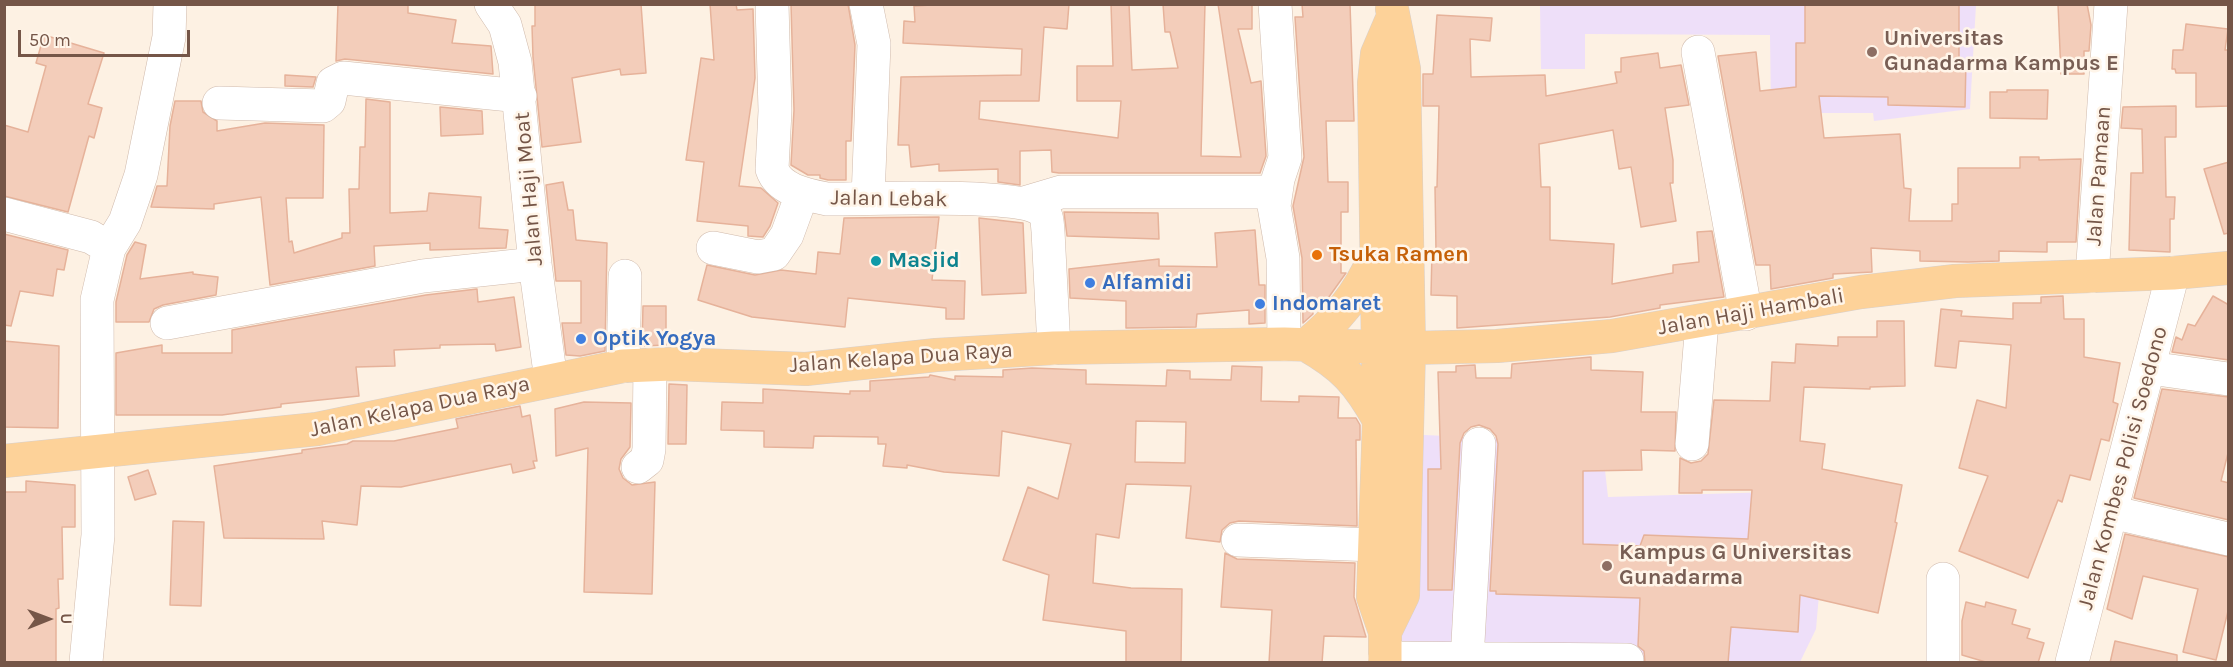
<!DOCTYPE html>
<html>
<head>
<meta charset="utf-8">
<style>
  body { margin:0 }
  #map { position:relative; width:2233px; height:667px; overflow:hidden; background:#fdf1e3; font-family:Karla,sans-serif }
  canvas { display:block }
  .frame { position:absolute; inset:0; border:6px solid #755648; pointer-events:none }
  .north { position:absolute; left:18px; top:589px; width:60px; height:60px; -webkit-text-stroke:4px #fff5e9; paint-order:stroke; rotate:89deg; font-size:16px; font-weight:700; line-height:24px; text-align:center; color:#755648 }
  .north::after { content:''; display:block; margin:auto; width:21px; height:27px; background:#755648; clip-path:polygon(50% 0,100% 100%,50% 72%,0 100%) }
  .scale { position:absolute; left:18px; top:30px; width:172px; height:27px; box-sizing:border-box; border:3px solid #755648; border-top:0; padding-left:8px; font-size:18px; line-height:21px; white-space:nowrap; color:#755648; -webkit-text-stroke:4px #fff5e9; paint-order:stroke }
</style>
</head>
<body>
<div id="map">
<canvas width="2233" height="667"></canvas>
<div class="frame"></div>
<div class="north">U</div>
<div class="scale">50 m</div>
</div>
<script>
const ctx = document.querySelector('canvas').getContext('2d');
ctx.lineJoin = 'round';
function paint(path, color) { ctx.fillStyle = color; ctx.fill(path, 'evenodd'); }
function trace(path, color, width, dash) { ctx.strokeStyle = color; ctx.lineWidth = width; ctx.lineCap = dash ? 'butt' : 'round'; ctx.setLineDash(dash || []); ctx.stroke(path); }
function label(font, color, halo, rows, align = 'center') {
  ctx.font = font + ' Karla,sans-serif'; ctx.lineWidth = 5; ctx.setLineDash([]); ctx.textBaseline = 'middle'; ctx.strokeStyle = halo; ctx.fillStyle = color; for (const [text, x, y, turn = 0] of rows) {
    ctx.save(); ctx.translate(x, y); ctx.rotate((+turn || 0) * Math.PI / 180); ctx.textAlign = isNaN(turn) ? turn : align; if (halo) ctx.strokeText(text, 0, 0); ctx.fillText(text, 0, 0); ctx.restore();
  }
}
paint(new Path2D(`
  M1540 5H1976L1970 109 1874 121 1873 113H1771L1770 35 1585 34V69H1541Z
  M1402 434 1602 443 1608 497 1772 492 1827 503 1816 629 1800 662H1387Z`), '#eedff9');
const building = new Path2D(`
  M338 4H408V13L456 20 452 43 491 46 493 74 345 59 336 61Z
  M535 4H641L646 73 621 75 620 69 572 78 581 142 542 147 533 57 532 26H535Z
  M710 4H736L737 10 753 9 755 78 739 186 761 188 778 203 770 226 763 237 748 236V226L697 221 704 162 686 160 701 58 714 60Z
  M791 4H848L855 45 851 141H846V180H828L820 178V175H808L791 165 794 110Z
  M950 4H1069L1067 29 1044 27 1039 101H980L979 119 1118 138 1121 101H1077V66H1113L1111 4H1129L1132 70 1178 68 1170 32H1165L1163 4H1205L1201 156 1241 157 1218 4H1252V29H1238L1251 83 1261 81 1266 156 1260 173H1059L1052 172 1051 150 1020 151V185L998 182V169L939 171V164L911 167 909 145H898L901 77 1021 75 1022 49 903 43 904 21 915 22 914 6Z
  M1302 4H1350L1354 121H1326L1328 182H1348V212H1341V273H1346L1326 301 1312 300 1313 314 1303 323 1302 258 1293 206 1304 157 1295 17H1303Z
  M1805 4H1959V61H1966L1965 107 1888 105V97L1819 96 1824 138 1900 134 1904 188 1911 189 1909 221H1952V204H1958V168H2020V157H2039V160L2081 159 2076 242H2047V252L1999 251V261L1968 262 1920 261V251L1871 248 1872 272 1833 274V278L1771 289 1770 265H1756L1718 56 1756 52 1760 91 1796 87V43H1805Z
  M2058 4H2087L2091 25 2089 51H2084V74H2061Z
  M1437 15 1492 18 1490 41 1470 39 1471 77 1545 75 1546 96 1617 83 1615 72H1621V58L1658 53 1660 68 1681 65 1689 105 1665 108 1673 160V183H1670L1676 221 1641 227 1631 167 1619 169 1613 130 1539 144 1541 187H1550V240L1614 244 1612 284 1673 273V265L1699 262 1697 232 1712 231 1724 297 1660 305V308L1610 317 1457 328V296L1431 295 1432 251H1436L1435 187H1437L1439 106H1423V74H1433Z
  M2186 24 2228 29 2225 50H2229V106L2196 107V73H2176L2175 69H2172L2173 50H2183Z
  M44 35 104 53 88 104 102 108 94 138 89 136 68 212 4 196V125L28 132 46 66 36 63Z
  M285 75 316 77 313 87 285 86Z
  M2007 90H2048L2047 119 1990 118V92H2007Z
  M366 99 390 102V213L427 211 429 193 481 197 479 228 508 230 506 248 430 250V243L374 246 375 266 270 285 261 197 214 204V209L151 207 157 186H167L170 126 175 101H201L203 112 217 121V131L265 123 324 125 323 198H286L289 242 292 241 294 253 342 238V233H350L349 189H359L360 147H365Z
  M2176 106V137H2165L2166 197H2175L2174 219H2170V252L2129 250 2131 173H2143L2142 129 2121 128 2123 107Z
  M440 107 482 111 483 134 441 136Z
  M2229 162V233L2224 234 2204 169Z
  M563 182 568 210H573L576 240 607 243 605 351 580 356 566 355 562 323H581V281H556L546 185Z
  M1064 212 1158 213 1159 239 1067 236Z
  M939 217 932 280 965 281 964 319H946V308L848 298 845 327 752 317 698 300 707 265 755 275 781 270 816 274 818 252 840 254 844 218Z
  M979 218 1023 223 1026 293 982 295Z
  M1255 230 1259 285H1265V323L1249 324V310L1197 314 1196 327 1126 328V301L1070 298 1069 269 1159 259V266L1217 267 1215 233Z
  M4 234 68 250 64 270 57 269 53 296 20 291 11 326 4 325Z
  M135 242 146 245 140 279 193 272V274L218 277 216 295 163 305 154 309 149 322H116V302L127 255Z
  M477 289 478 302 514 297 521 347 496 351 495 344 440 345V348L394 350 395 366 356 367 359 396 281 404V407L222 415H116V353L162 345V353H232V330L426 295Z
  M2063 296 2064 319H2084V357L2120 363 2113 402 2118 404 2109 441 2101 439 2090 480 2070 475 2062 502 2058 500 2028 578 1959 551 1988 476 1959 468 1977 400 2006 408 2011 345 1959 341 1956 368 1935 366 1941 309 1962 311 1961 316 2013 319V303H2041V297Z
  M2213 296 2229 305V360L2172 352 2176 337 2182 340 2188 324 2195 326Z
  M643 306H666V345L642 346Z
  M1877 321H1904L1905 386 1870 387V389L1804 387 1800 441 1825 444 1822 469 1902 485 1895 522 1897 523 1878 613 1800 595 1798 632 1731 627 1728 663H1645L1644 651 1638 646 1640 598 1496 594V591H1490L1498 444 1496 436 1490 429 1479 425 1471 427 1464 433 1460 443 1452 590H1428V469H1441L1438 372H1456V366L1475 365 1476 378H1511L1512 364 1591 357V370L1643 372 1641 412H1676L1675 451 1641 450 1642 470 1583 471V544L1640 546 1644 535 1748 539 1752 490H1702V493H1679L1680 458 1691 463 1701 461 1708 454 1714 400 1770 401 1772 362 1795 363 1796 344 1838 346V337H1877Z
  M4 341 59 346 58 428 4 427Z
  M1232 366 1262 367 1261 401 1299 402V396L1339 397 1338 418H1356L1360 425V440H1356L1357 526 1239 521 1230 523 1222 530 1220 542 1186 538 1191 486 1126 484 1119 538 1096 534 1093 583 1131 588 1182 589 1181 663H1126V631L1043 620 1049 575 1003 560 1028 487 1058 499 1071 444 1002 431 999 476 944 472 907 465V468L883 466 886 444H878V437L814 436 813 448 764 447V431L721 430 722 402 763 403V389L850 394V391H870V381L929 377 930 375 955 380V376L1003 377V370L1032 368 1086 370V384L1166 386 1167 370 1190 371V379L1231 380ZM1136 421 1186 422 1185 463 1135 462Z
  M669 384 687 385 686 444H668Z
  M2162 389 2229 397V449L2221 481 2229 483V520L2134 498Z
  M584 402 631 403 630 447 621 459 619 469 623 478 632 485 655 482 652 594 584 592 588 448 556 456 555 409Z
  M520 406 522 417 530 415 537 461H533L535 468 513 473 511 464 401 487 361 486 357 525 322 521 324 539 224 538 214 466 302 453V450L347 444 353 441H394L458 428 456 419Z
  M148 470 156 494 135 500 128 477Z
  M26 481 75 485V527H62L63 579H58L59 608 56 609V663H4V492H26Z
  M173 521 204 522 201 606 170 605Z
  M2125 534 2229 557V607L2216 660 2183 652 2198 589 2143 576 2132 619 2107 609Z
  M1225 553 1237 559 1355 563 1354 597 1366 637 1324 636 1322 663H1269L1272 610 1221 607Z
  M1966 602 1985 607 1986 602 2016 610 2012 624 2030 629 2027 638 2044 643 2038 663H1989L1962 655V621Z
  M2115 641 2177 655V663H2110Z`);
paint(building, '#f3cdba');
trace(building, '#e6b29a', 1.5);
const minor = new Path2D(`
  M491 4 505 25 515 62 535 264 551 380
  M772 4 775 111 772 169C779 190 807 195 827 199 863 199 1019 193 1041 210 1048 215 1047 223 1048 231L1054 348
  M866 4 874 44 868 198
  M1275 4 1285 158 1278 179 1274 206 1283 258 1284 344
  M1698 52 1746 314
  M219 103 323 106 329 101 333 83 343 78 520 96
  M1024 203 1061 192H1275
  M4 214 91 237 109 248
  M713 248 758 257 774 254 787 235 802 194
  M2092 276 2111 4
  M167 323 423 276 535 264
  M623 366 625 276
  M2150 368 2228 379
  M1692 444 1702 322
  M638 467 647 460 649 449 650 365
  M2111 512 2228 539
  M1238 540 1375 545
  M1385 658 1627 660
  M1467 660 1479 444
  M86 662 98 535 97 300 109 248 125 222 141 175 169 37 170 4
  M1943 662V579
  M2072 662 2173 273`);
const major = new Path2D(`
  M1374 258C1358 295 1337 320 1306 345 1343 366 1358 382 1379 420
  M4 461 317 429 623 366 672 364 806 369 936 355 1054 348 1284 344 1409 348 1497 346 1612 336 1861 292 1955 281 2173 273 2228 268
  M1385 632 1403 595 1409 348 1404 69 1392 9
  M1385 662V632L1373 597 1379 420 1374 83 1377 54 1392 19`);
trace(minor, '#d0baac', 34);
trace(major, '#d8d0cc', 34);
trace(minor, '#fff', 33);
trace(major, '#fdd299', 33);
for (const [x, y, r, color] of [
  [1872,52,6,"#8d6e63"],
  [1317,255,6,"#e8710a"],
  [876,261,6,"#0f9aa8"],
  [1090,283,6,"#3f7fe0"],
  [1260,304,6,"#3f7fe0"],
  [581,339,6,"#3f7fe0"],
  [1607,566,6,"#8d6e63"]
]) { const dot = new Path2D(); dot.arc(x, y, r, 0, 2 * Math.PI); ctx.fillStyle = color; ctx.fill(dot); trace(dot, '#fff5e9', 2); }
label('bold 22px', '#785e54', '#fff5e9', [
  ["Universitas",1884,39],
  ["Gunadarma Kampus E",1884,64],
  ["Kampus G Universitas",1619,553],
  ["Gunadarma",1619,578]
], 'left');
label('22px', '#755648', '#fff5e9', [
  ["Jalan Pamaan",2099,176,-86],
  ["Jalan Haji Moat",529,189,-95],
  ["Jalan Lebak",889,199,1],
  ["Jalan Haji Hambali",1751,312,-10],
  ["Jalan Kelapa Dua Raya",901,358,-4],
  ["Jalan Kelapa Dua Raya",420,407,-12],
  ["Jalan Kombes Polisi Soedono",2123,468,-75]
]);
label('bold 22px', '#c56008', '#fff5e9', [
  ["Tsuka Ramen",1329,255]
], 'left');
label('bold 22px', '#0d838f', '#fff5e9', [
  ["Masjid",888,261]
], 'left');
label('bold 22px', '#366cbe', '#fff5e9', [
  ["Alfamidi",1102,283],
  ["Indomaret",1272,304],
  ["Optik Yogya",593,339]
], 'left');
</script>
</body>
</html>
